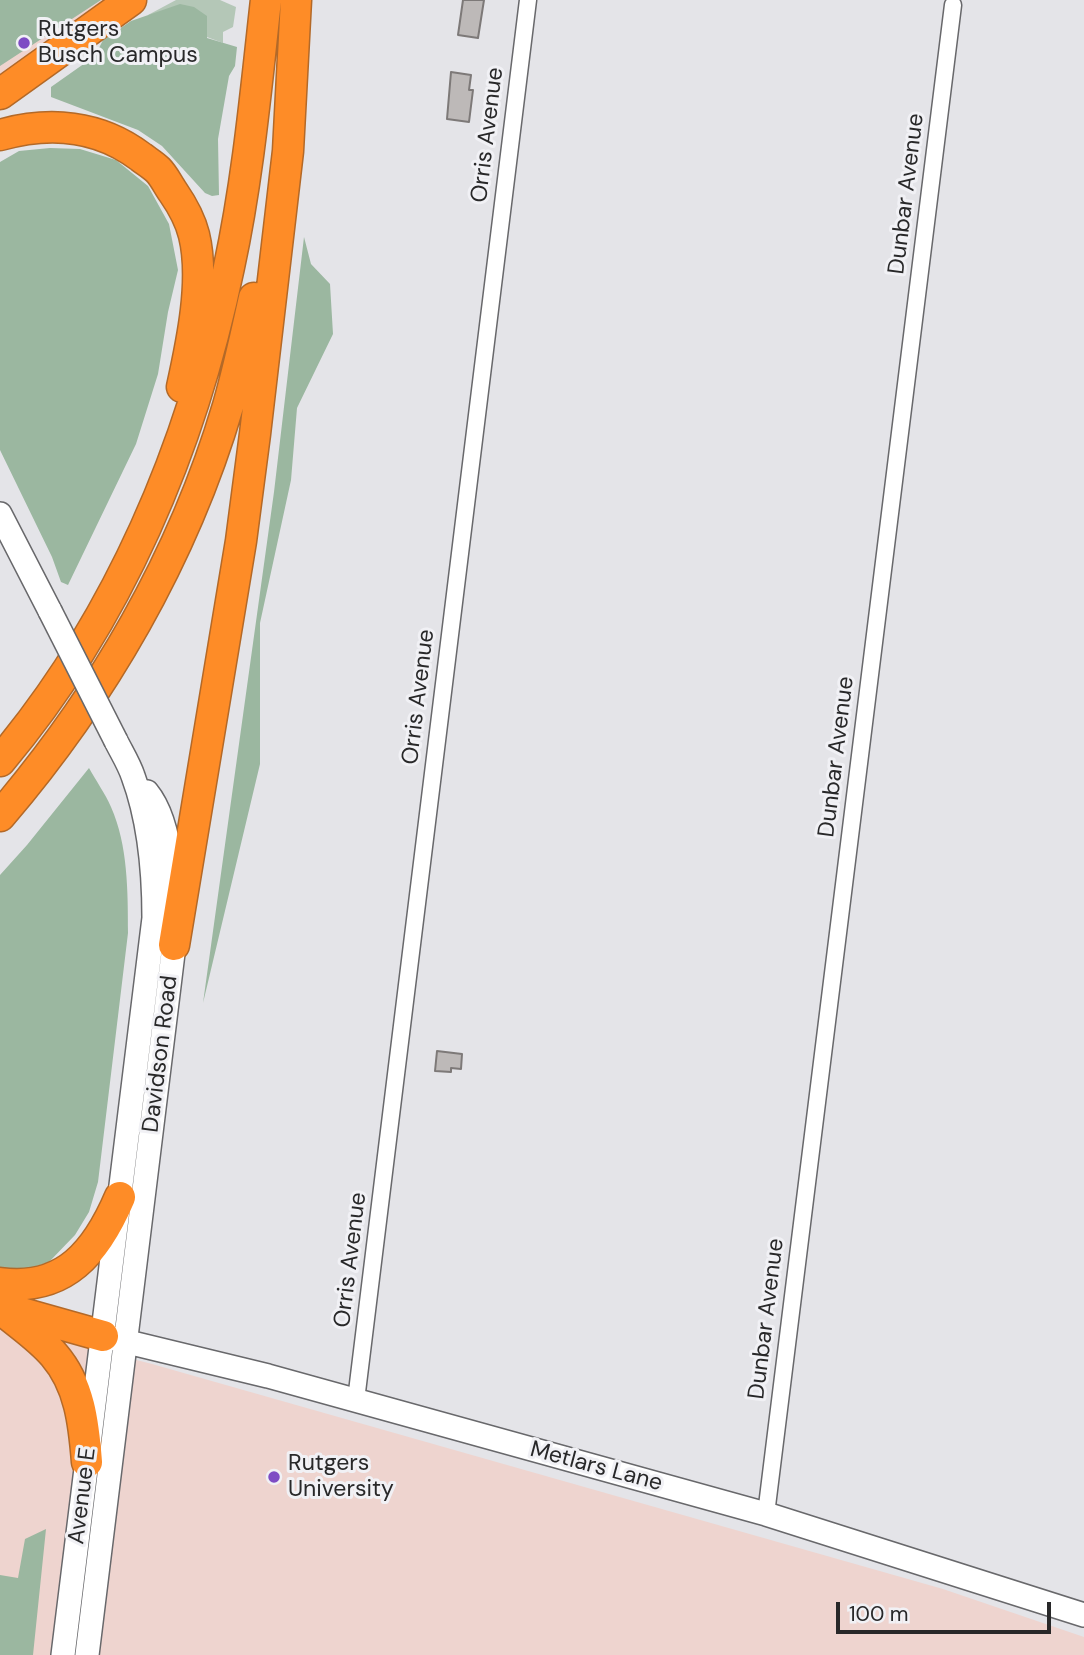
<!DOCTYPE html>
<html>
<head>
<meta charset="utf-8">
<style>
  body { margin:0 }
  #map { position:relative; width:1084px; height:1655px; overflow:hidden; background:#e4e4e8; font-family:"DM Sans",sans-serif }
  canvas { display:block }
  .scale { position:absolute; left:836px; top:1602px; width:215px; height:32px; box-sizing:border-box; border:4px solid #282829; border-top:0; padding-left:9px; font-size:21px; line-height:24px; white-space:nowrap; color:#282829; -webkit-text-stroke:5px #f1f1f5; paint-order:stroke }
</style>
</head>
<body>
<div id="map">
<canvas width="1084" height="1655"></canvas>
<div class="scale">100 m</div>
</div>
<script>
const ctx = document.querySelector('canvas').getContext('2d');
ctx.lineJoin = 'round';
function paint(path, color) { ctx.fillStyle = color; ctx.fill(path, 'evenodd'); }
function trace(path, color, width, dash) { ctx.strokeStyle = color; ctx.lineWidth = width; ctx.lineCap = dash ? 'butt' : 'round'; ctx.setLineDash(dash || []); ctx.stroke(path); }
function label(font, color, halo, rows, align = 'center') {
  ctx.font = font + ' "DM Sans",sans-serif'; ctx.lineWidth = 6; ctx.setLineDash([]); ctx.textBaseline = 'middle'; ctx.strokeStyle = halo; ctx.fillStyle = color; for (const [text, x, y, turn = 0] of rows) {
    ctx.save(); ctx.translate(x, y); ctx.rotate((+turn || 0) * Math.PI / 180); ctx.textAlign = isNaN(turn) ? turn : align; if (halo) ctx.strokeText(text, 0, 0); ctx.fillText(text, 0, 0); ctx.restore();
  }
}
paint(new Path2D(`
  M0 0H109L0 76Z
  M0 1325 152 1364 943 1589 1084 1637V1655H0Z`), '#eed4cf');
paint(new Path2D(`
  M176 0H220L236 7 233 27 223 32V43L148 15Z`), '#b4c7b7');
paint(new Path2D(`
  M0 0H101L0 66Z
  M180 4 194 7 207 16V38L237 47 235 66 229 76 218 139 219 195 212 196 205 193 162 146 138 130 51 97V87L95 56 103 40 131 21Z
  M50 148 80 149 116 160 148 186 169 224 178 270 168 312 158 374 136 444 68 585 61 582 52 557 0 450V162L19 151Z
  M304 237 311 264 330 284 333 334 297 408 291 480 260 623V764L203 1003 274 492Z
  M89 768C96 781 105 793 111 807 128 845 128 892 128 933L98 1182 89 1212 75 1235 49 1262 28 1269 0 1270V875L27 845Z
  M46 1529 33 1655H0V1575L18 1578 25 1539Z`), '#9bb7a0');
const building = new Path2D(`
  M463 0H484L478 38 458 35Z
  M451 72 471 75 469 90H473L469 122 447 119Z
  M437 1051 462 1054 461 1069 451 1068V1072L435 1071Z`);
paint(building, '#bdb9b8');
trace(building, '#7d7978', 2);
const street = new Path2D(`
  M356 1400 528 0
  M766 1514 953 5`);
const secondary = new Path2D(`
  M0 514 50 611
  M103 1336 268 1376 766 1514 1084 1615
  M63 1655 154 918C154 873 149 819 133 776 129 764 122 753 116 741
  M87 1655 174 945C175 903 175 826 147 792`);
const highway = new Path2D(`
  M0 94 131 0
  M0 135C49 121 99 125 141 157 146 161 153 165 158 170 164 176 168 185 173 192 182 205 190 219 194 235 205 280 192 342 182 387
  M0 761C119 620 192 446 229 267 248 179 256 89 266 0
  M0 816C102 697 183 558 228 406 238 371 246 334 254 298
  M174 945 241 541 255 434 288 151 296 0
  M0 1283C65 1292 97 1251 120 1197
  M0 1308C17 1323 39 1337 54 1355 80 1385 84 1424 87 1462
  M7 1309 103 1336`);
trace(street, '#68686b', 19);
trace(secondary, '#68686b', 26);
trace(highway, '#b36928', 33);
trace(street, '#fff', 16);
trace(secondary, '#fff', 23);
trace(highway, '#fe8c27', 30);
const secondaryBridge = new Path2D(`
  M50 611 116 741`);
trace(secondaryBridge, '#68686b', 26, []);
trace(secondaryBridge, '#fff', 23);
for (const [x, y, r, color] of [
  [24,43,7,"#7e4cc4"],
  [274,1477,7,"#7e4cc4"]
]) { const dot = new Path2D(); dot.arc(x, y, r, 0, 2 * Math.PI); ctx.fillStyle = color; ctx.fill(dot); trace(dot, '#f1f1f5', 2.5); }
label('23px', '#282829', '#f1f1f5', [
  ["Rutgers",38,30],
  ["Busch Campus",38,56],
  ["Rutgers",288,1464],
  ["University",288,1490]
], 'left');
label('23px', '#282829', '#f1f1f5', [
  ["Orris Avenue",488,135,-83],
  ["Dunbar Avenue",907,194,-83],
  ["Orris Avenue",419,697,-83],
  ["Dunbar Avenue",837,757,-83],
  ["Davidson Road",161,1054,-83],
  ["Orris Avenue",351,1260,-83],
  ["Dunbar Avenue",767,1319,-83],
  ["Metlars Lane",596,1467,15],
  ["Avenue E",83,1496,-83]
]);
</script>
</body>
</html>
